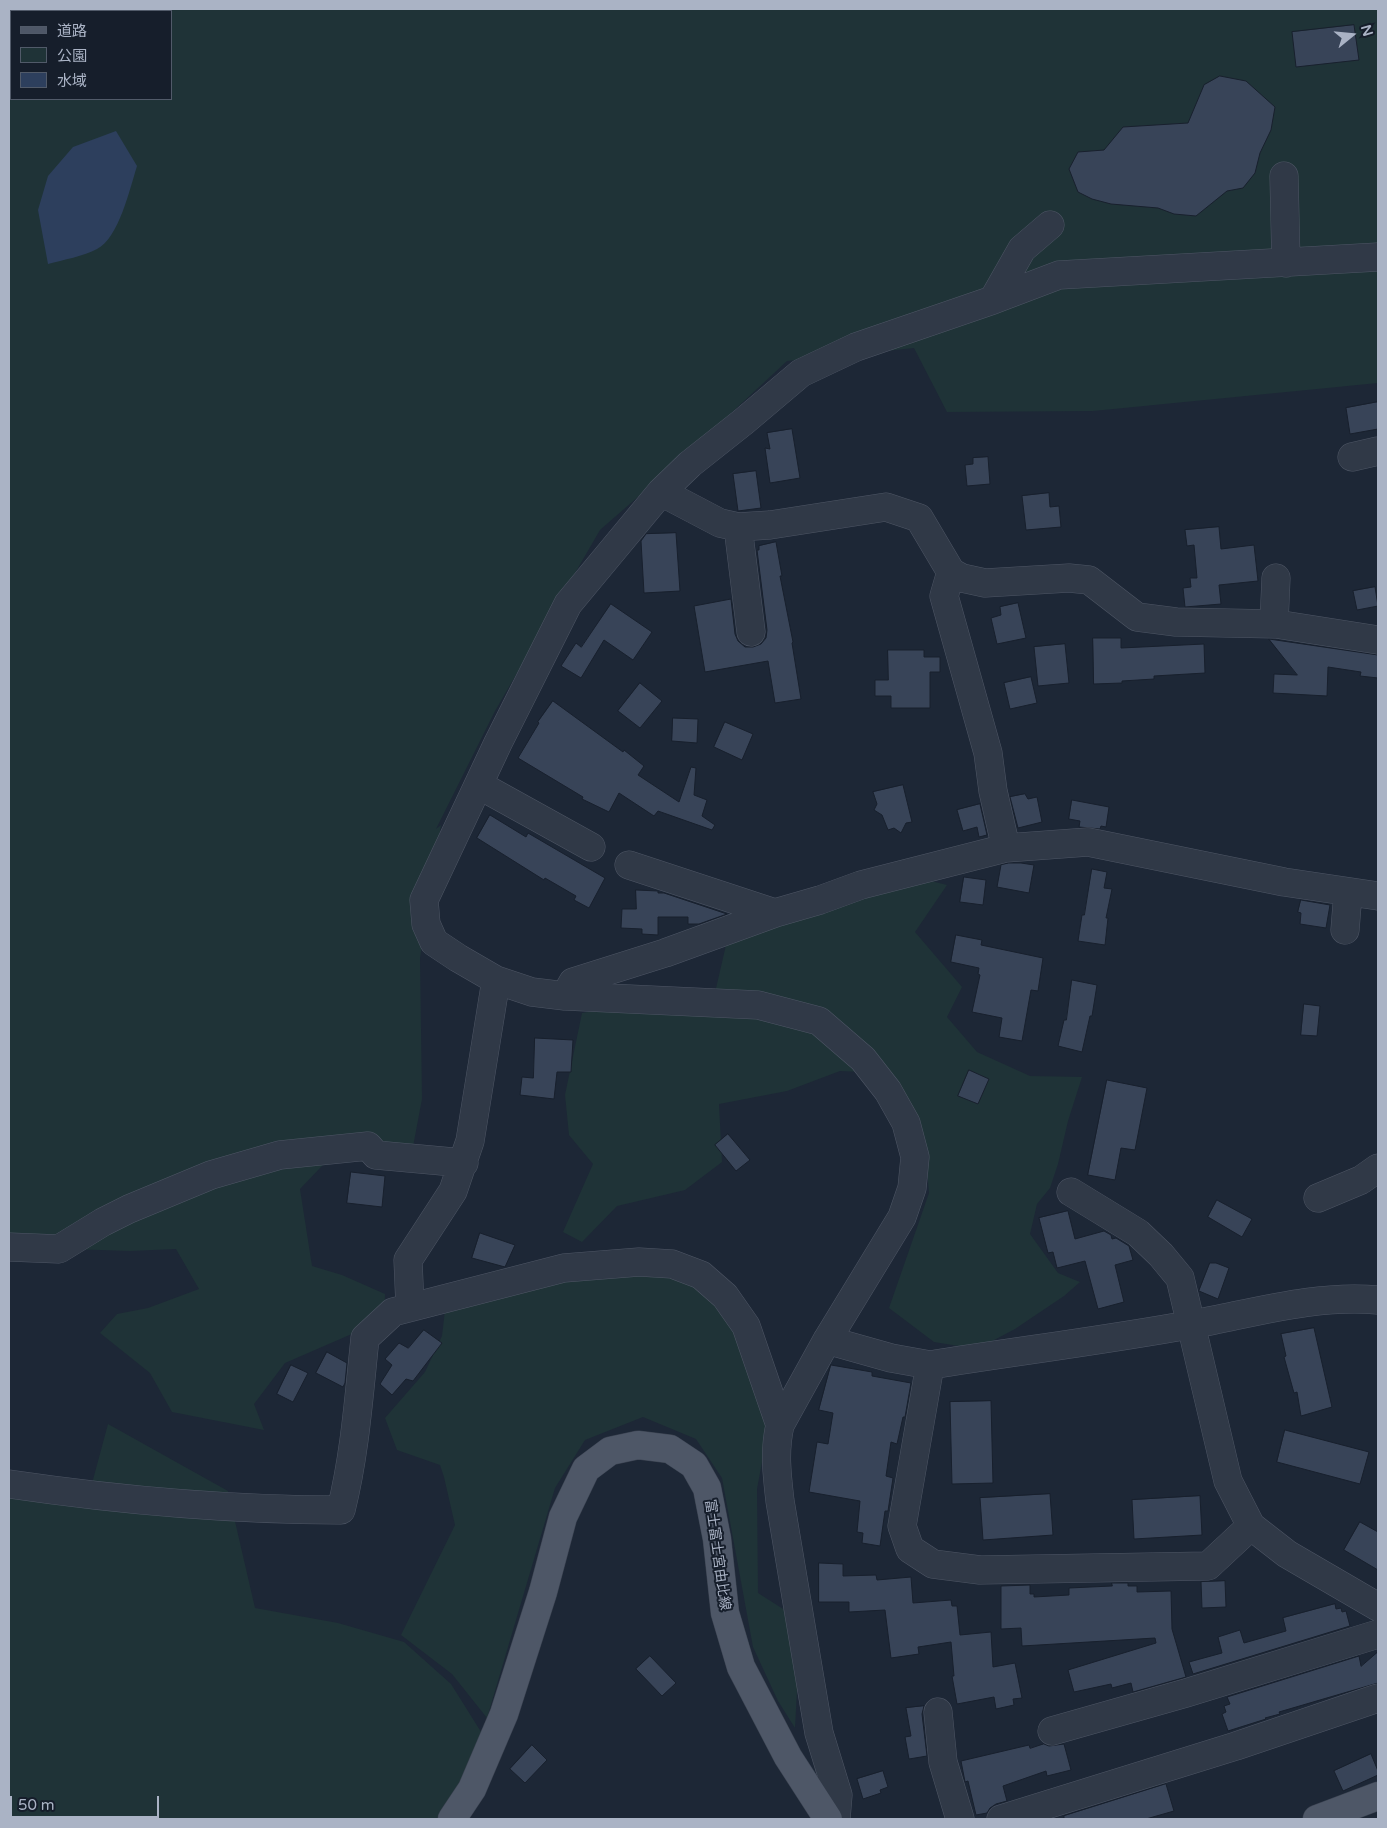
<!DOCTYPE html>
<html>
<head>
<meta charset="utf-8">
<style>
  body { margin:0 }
  #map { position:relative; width:1387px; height:1828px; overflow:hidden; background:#1d2736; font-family:"Varela Round","Noto Sans JP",sans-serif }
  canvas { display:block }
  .frame { position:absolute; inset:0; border:10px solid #aab3c5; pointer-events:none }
  .legend { position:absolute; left:10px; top:10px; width:162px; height:90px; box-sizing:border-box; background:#161e2b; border:1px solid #515a69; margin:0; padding:6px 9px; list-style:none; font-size:15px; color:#aab3c5 }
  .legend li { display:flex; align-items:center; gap:10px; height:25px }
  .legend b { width:25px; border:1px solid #515a69 }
  .north { position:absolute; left:1327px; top:10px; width:50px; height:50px; -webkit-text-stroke:4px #161e2b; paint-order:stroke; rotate:73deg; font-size:14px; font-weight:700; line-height:20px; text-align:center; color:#aab3c5 }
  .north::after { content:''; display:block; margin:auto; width:18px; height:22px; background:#aab3c5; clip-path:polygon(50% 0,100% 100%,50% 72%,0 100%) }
  .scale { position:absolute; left:10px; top:1796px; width:149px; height:22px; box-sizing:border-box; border:2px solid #aab3c5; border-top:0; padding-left:6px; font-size:15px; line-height:18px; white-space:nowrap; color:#aab3c5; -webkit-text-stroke:4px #161e2b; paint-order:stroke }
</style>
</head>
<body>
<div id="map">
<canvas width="1387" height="1828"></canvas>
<div class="frame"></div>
<ul class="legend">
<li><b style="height:6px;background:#4e5767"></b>道路</li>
<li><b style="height:14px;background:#1f3337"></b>公園</li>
<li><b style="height:14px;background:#2d3f5d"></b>水域</li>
</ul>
<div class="north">N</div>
<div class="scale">50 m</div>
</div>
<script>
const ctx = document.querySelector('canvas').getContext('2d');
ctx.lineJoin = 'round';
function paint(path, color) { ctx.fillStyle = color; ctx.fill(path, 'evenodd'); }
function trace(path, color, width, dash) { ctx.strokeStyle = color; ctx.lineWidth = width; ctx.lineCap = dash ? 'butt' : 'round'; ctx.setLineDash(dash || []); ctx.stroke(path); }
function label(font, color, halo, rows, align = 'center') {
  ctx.font = font + ' "Varela Round","Noto Sans JP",sans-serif'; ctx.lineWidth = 4; ctx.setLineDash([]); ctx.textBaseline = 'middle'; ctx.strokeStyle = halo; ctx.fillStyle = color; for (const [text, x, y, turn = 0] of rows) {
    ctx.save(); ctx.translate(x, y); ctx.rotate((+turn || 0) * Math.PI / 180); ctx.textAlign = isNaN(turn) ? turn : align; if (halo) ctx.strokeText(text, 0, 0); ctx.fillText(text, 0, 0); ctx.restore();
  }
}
paint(new Path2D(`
  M9 9H1378V383L1093 411 947 412 914 348 787 361 687 454 600 530 495 711 436 829 441 825 420 958 422 1099 412 1152 342 1145 300 1189 312 1266 342 1275 385 1294 384 1320 285 1363 254 1404 264 1430 172 1412 150 1373 100 1333 117 1314 148 1308 199 1289 176 1249 130 1251 9 1247ZM11 11H171V99H11Z
  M923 879 947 885 915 932 962 987 947 1017 977 1052 1030 1076 1082 1077 1068 1121 1058 1164 1050 1188 1037 1204 1030 1234 1058 1273 1080 1282 1064 1296 1015 1329 977 1349 934 1342 889 1308 929 1193 924 1135 891 1073 840 1071 787 1091 719 1104 722 1162 685 1190 617 1206 582 1242 563 1232 593 1164 569 1135 565 1095 582 1013 628 1005 714 997 726 945 781 920 866 898Z
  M647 1266 688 1281 728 1310 771 1414 757 1489 758 1593 791 1614 798 1672 795 1728 778 1701 753 1647 722 1478 696 1439 643 1417 585 1440 555 1488 487 1718 452 1674 401 1635 455 1525 444 1477 440 1465 397 1450 385 1418 425 1372 442 1336 446 1302Z
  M108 1424 228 1491 255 1608 338 1623 404 1642 451 1684 488 1743 462 1819H9V1484L87 1502Z`), '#1f3337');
paint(new Path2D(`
  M116 131 137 166C130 188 119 238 97 249 84 256 63 260 48 264L38 210 48 176 73 147Z`), '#2d3f5d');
const building = new Path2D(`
  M1354 25 1359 60 1296 67 1292 32Z
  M1220 76 1246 81 1275 107 1271 130 1260 153 1255 173 1243 188 1227 191 1196 216 1174 214 1158 208 1111 204 1092 199 1078 192 1069 169 1078 152 1104 150 1123 127 1188 123 1204 85Z
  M1378 402V429L1350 434 1346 408Z
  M792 429 800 478 770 483 765 448 770 449 767 433Z
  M988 457 990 484 967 486 965 465 973 464V458Z
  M756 471 761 508 738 511 733 474Z
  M1049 493 1050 507 1059 506 1061 527 1026 530 1022 496Z
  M1219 527 1221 549 1254 545 1258 581 1219 585 1221 604 1185 607 1183 588 1191 587 1190 578H1197L1194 545 1187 546 1185 530Z
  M676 533 680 591 644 593 641 541 646 534Z
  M776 542 782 576H780L793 642 792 643 801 699 775 703 768 661 705 672 694 606 731 599 735 634 738 641 745 647H753L761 644 766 638 767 630 757 550H759V546Z
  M1375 587 1378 606 1357 610 1353 591Z
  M1018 603 1026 638 997 644 991 618 1001 615 1000 607Z
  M611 604 652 632 633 660 604 640 581 678 561 666 576 643 581 647Z
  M1093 638H1121V648L1204 644 1205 673 1154 676V679L1122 681V683L1094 684Z
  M1269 639 1378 655V678L1360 676 1361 672 1328 667 1327 696 1273 693 1274 674 1297 675Z
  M1065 644 1069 683 1038 686 1034 647Z
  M888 650H924V657H940V672H930V708H891V696H875V680H888Z
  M1031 677 1037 703 1010 709 1004 683Z
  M640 683 662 701 640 728 618 711Z
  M553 701 623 752 624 750 644 766 638 775 679 802 691 767 696 768 694 795 707 800 702 816 715 825 712 830 658 811 654 816 619 793 609 812 582 799 583 797 518 758 539 723 538 722Z
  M673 718 698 719 697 743 672 741Z
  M725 722 753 734 742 760 714 747Z
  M903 785 912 822 906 823 901 833 894 828 888 830 882 815 874 810 877 804 873 792Z
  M1025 794 1028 799 1037 797 1042 822 1018 828 1010 797Z
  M1072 800 1109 807 1106 827 1101 826 1100 829 1079 827 1080 821 1069 819Z
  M980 804 987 835 979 837 977 827 963 831 957 810Z
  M490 815 526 837 528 833 605 878 589 908 574 900 576 896 545 878 544 880 477 838Z
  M1009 863H1021L1034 865 1029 893 997 887 1001 865Z
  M1092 869 1107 872 1104 888 1112 889 1106 918H1108L1105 945 1078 941 1082 915H1084Z
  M964 877 986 880 983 905 960 902Z
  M636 890 658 891V893H664L727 914 699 924H688V917H658V935L642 934V929L621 928 622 909H636Z
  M1301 900 1330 905 1326 928 1300 924 1301 913 1298 912Z
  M956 935 982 940 981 945 1043 958 1038 991 1031 990 1022 1041 999 1037 1002 1018 972 1012 980 975 978 974 979 968 951 962Z
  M1072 980 1097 985 1092 1016H1090L1082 1052 1058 1046 1064 1020H1066Z
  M1304 1004 1320 1006 1317 1036 1301 1035Z
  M535 1038 573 1040 571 1072H557L554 1099 520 1095 522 1077 533 1078Z
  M969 1070 989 1079 978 1104 958 1096Z
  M1107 1080 1147 1088 1135 1150 1121 1148 1115 1180 1088 1175Z
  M728 1134 750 1160 736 1171 715 1145Z
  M351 1172 385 1176 382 1207 347 1203Z
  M1217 1200 1252 1219 1242 1237 1208 1217Z
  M1068 1211 1075 1239 1104 1231 1111 1235 1112 1239 1116 1238 1129 1246 1133 1260 1115 1265 1124 1302 1098 1309 1085 1261 1057 1268 1053 1252 1048 1253 1039 1218Z
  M480 1233 515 1245 505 1267 472 1258Z
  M1210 1263H1216L1229 1268 1218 1299 1199 1291Z
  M1314 1328 1332 1407 1301 1416 1297 1392 1294 1393 1284 1357 1286 1356 1281 1334Z
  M424 1330 442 1343 413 1381 406 1379 392 1395 380 1384 392 1365 385 1359 399 1343 408 1348Z
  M327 1352 347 1363 345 1383 343 1387 316 1373Z
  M291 1365 308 1373 293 1402 277 1394Z
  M831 1365 872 1372V1376L911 1383 905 1417H903L897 1444 891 1442 886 1476 893 1478 888 1511H885L880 1546 862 1543 863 1533 857 1532 860 1501 809 1492 817 1442 828 1444 833 1413 819 1410Z
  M991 1401 993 1483 952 1484 950 1402Z
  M1285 1430 1369 1452 1360 1484 1277 1462Z
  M1050 1494 1053 1535 983 1540 980 1498Z
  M1200 1496 1202 1535 1134 1539 1132 1500Z
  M1360 1522 1378 1532V1570L1344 1550Z
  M819 1563 843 1564V1576L876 1575 877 1580 911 1577 913 1603 951 1600 952 1606H957L960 1635 991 1632 993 1667 1015 1663 1022 1698 1013 1699 1014 1705 996 1709 994 1697 957 1704 952 1676H954L951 1642 918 1647 919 1654 891 1658 885 1610 849 1612V1602H819Z
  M1225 1581 1226 1607 1202 1608 1201 1582Z
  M1112 1583H1128V1586H1137V1592L1171 1591 1172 1629 1186 1677 1133 1692 1131 1683 1112 1688 1111 1684 1074 1692 1068 1670 1156 1643 1155 1638 1022 1646 1021 1628 1001 1629V1586L1030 1585V1594H1034V1597L1069 1595V1588L1112 1586Z
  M1335 1604 1336 1609 1341 1608 1342 1612 1346 1611 1350 1626 1193 1674 1189 1662 1222 1653 1218 1637 1240 1630 1244 1643 1286 1631 1283 1618Z
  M1378 1652V1683L1279 1712 1280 1714 1265 1718 1266 1719 1228 1731 1222 1714 1226 1712 1224 1706 1230 1704 1227 1697 1359 1656 1361 1666Z
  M650 1656 676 1683 662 1696 636 1669Z
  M924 1706 922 1714 927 1756 909 1759 905 1737 911 1736 906 1708Z
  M1044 1744 1049 1746 1064 1744 1071 1770 1047 1776 1046 1771 1003 1786 1007 1801 996 1804 990 1808 987 1813 976 1815 968 1781 965 1782 961 1761 1029 1745 1030 1748Z
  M532 1745 547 1760 525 1783 510 1769Z
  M1371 1754 1378 1771V1775L1343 1791 1334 1771Z
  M883 1771 888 1787 880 1790 881 1793 863 1799 857 1779Z
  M1166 1784 1174 1811 1146 1819H1064V1816Z`);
paint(building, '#384458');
trace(building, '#18202d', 1);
const minor = new Path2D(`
  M1284 176 1286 263
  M993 300 1022 249 1050 225
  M1352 457 1378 451
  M661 492 720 523 738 527 770 525 886 507 919 518 951 572 962 578 985 583 1069 578 1089 580 1137 617 1176 622 1276 624 1378 640
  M738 527 751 632
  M951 572 944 596 988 753 993 791 1006 848
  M1274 624 1276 578
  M479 785 591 847
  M775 913 820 900 861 885 1006 848 1088 842 1284 882 1378 896
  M1345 930 1348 892
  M565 996 573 982 665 953 775 913 629 865
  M1071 1192 1138 1233 1161 1255 1180 1278 1228 1481 1251 1526 1287 1554 1378 1607
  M1318 1198 1361 1180 1378 1168
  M9 1247 59 1249 103 1222 129 1209 211 1175 280 1155 368 1146 376 1155 464 1163
  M410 1307 408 1260 453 1191 470 1141 496 980
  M827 1340 891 1358 930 1365C1018 1351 1107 1340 1194 1324 1254 1313 1317 1294 1378 1300
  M930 1365 902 1526 910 1549 933 1564 980 1570 1208 1566 1251 1526
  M9 1484C118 1500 230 1510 341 1510 355 1454 359 1395 365 1338L393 1312 564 1268 639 1262 672 1264 701 1275 725 1296 746 1326 780 1425
  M938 1712 943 1762 960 1819
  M1052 1731 1186 1693 1378 1634
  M836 1819 838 1795 819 1733 780 1501C777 1475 774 1451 780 1425L827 1340 902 1217 912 1188 915 1157 906 1123 888 1091 863 1059 819 1021 758 1005 565 996 532 992 496 980 458 958 434 942 426 924 424 900 498 743 568 604 661 492 690 464 743 422 801 373 856 347 993 300 1059 275 1378 257
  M1001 1819 1236 1746 1378 1698`);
const major = new Path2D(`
  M452 1819 472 1789 504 1714 543 1592 563 1517 586 1469 610 1451 638 1445 670 1449 694 1465 707 1488 717 1539 725 1613 741 1667 788 1757 828 1819
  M1317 1819 1378 1796`);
trace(minor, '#4e5665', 29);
trace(major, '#3a4250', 29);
trace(minor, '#303947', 28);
trace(major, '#4e5767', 28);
label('14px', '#aab3c5', '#161e2b', [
  ["富士富士宮由比線",717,1555,82]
]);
</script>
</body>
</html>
